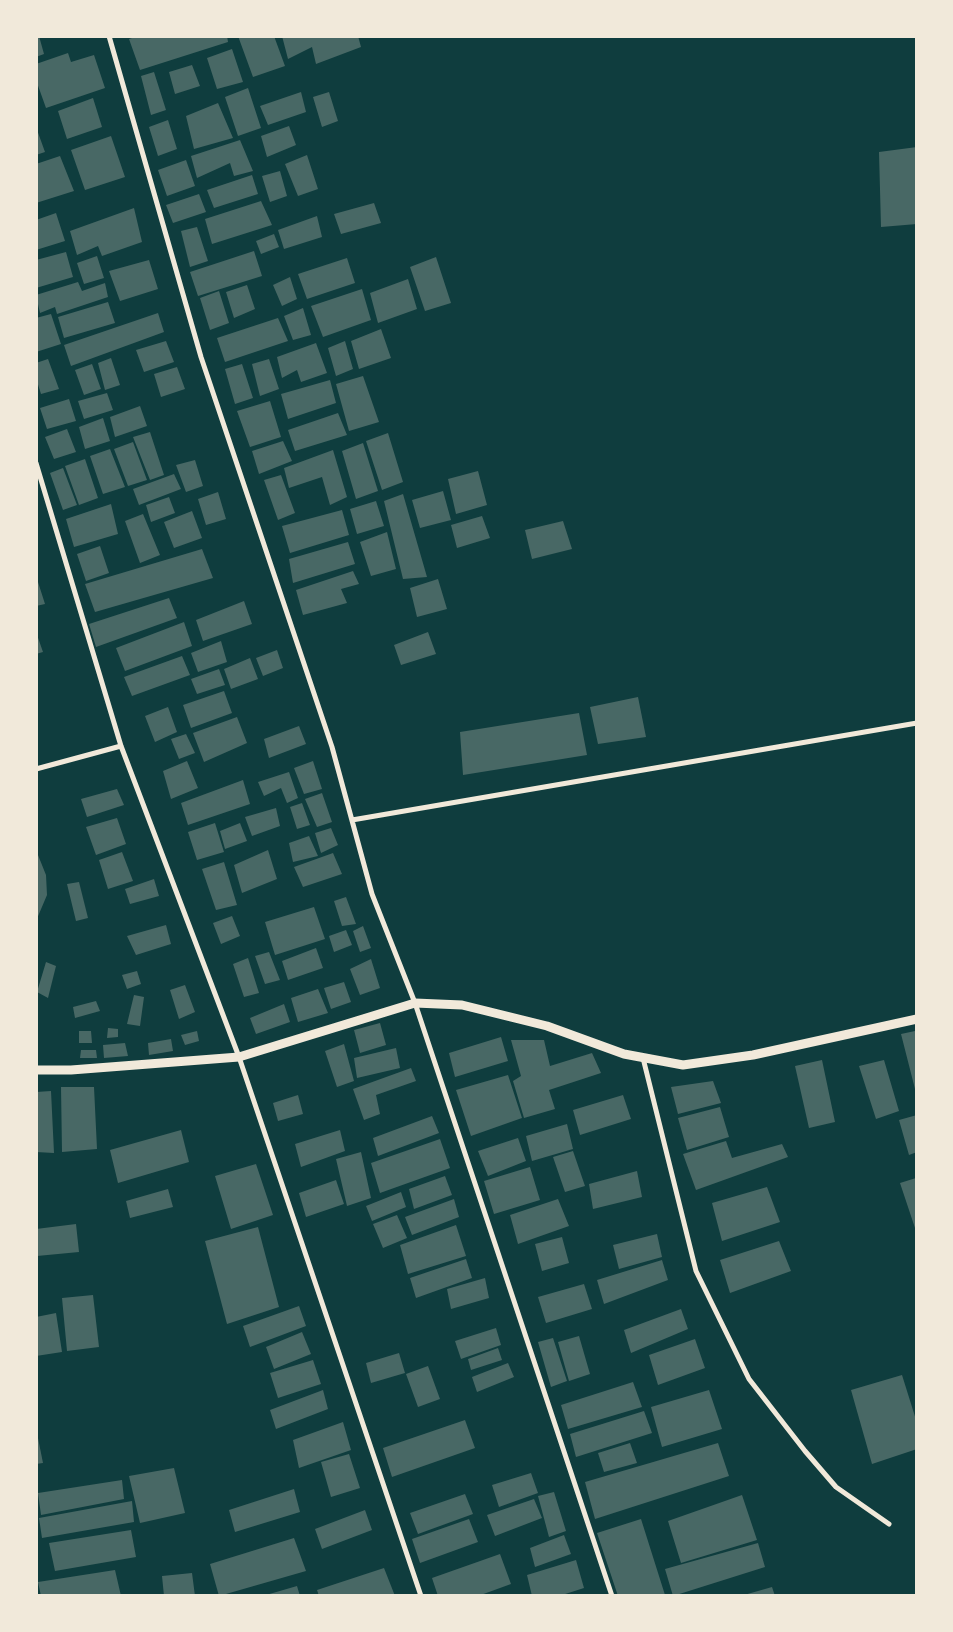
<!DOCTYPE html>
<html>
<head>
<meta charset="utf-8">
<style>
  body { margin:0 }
  #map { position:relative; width:953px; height:1632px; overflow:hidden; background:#0f3d3e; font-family:"Noto Sans",sans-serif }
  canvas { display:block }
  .frame { position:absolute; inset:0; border:38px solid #f1e9da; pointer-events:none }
</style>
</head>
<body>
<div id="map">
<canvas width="953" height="1632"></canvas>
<div class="frame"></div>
</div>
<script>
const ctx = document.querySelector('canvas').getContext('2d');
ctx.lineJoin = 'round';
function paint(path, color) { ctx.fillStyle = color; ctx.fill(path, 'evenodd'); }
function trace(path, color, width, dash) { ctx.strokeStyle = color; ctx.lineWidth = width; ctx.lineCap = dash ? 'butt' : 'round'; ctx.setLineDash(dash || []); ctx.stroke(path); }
paint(new Path2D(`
  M36 36H39L44 54 36 57Z
  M138 36H227L228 42 140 70 129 39Z
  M238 36H274L285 66 253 77Z
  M282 36H358L361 47 316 64 312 47 288 59Z
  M232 49 243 82 217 89 207 58Z
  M68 53 71 62 94 55 105 88 46 108 36 80V64Z
  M192 65 200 86 175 94 169 72Z
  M154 72 166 110 151 115 141 76Z
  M248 88 261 128 238 136 225 97Z
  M301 92 306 112 268 125 260 106Z
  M329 92 338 121 322 127 313 97Z
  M93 98 102 127 67 139 58 111Z
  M218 103 233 138 194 149 186 116Z
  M168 120 177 149 158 156 149 127Z
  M289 126 296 145 267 157 261 136Z
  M36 127 45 152 36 155Z
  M111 136 125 177 85 190 71 150Z
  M240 140 253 171 234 176 230 163 197 178 191 156Z
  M917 147V224L881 227 879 152Z
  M307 155 318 189 298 196 285 164Z
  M60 156 74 191 36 203V164Z
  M186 160 195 186 167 196 158 170Z
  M280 171 287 196 270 202 262 176Z
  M252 175 258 194 214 208 207 190Z
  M199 194 206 212 173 223 166 205Z
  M261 201 272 225 212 244 205 219Z
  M374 203 381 223 341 234 334 214Z
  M134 208 142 242 102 256 98 246 77 255 70 231Z
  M56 213 65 241 36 250V220Z
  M317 216 322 237 284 249 278 230Z
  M197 227 208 261 190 267 181 231Z
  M274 234 279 247 261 254 256 241Z
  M254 251 262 276 198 296 190 272Z
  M66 252 73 277 36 288V260Z
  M97 256 104 278 84 284 77 263Z
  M436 257 451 303 425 311 410 267Z
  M347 258 355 283 307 299 298 274Z
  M149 260 158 289 120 301 109 271Z
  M290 277 297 299 282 306 273 285Z
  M408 279 417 309 378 323 370 293Z
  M78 282 82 291 105 283 108 297 57 314 55 307 40 313 36 295Z
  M247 285 255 309 234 318 226 292Z
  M362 289 371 320 323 337 311 306Z
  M219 291 229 323 210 330 200 298Z
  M108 302 115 323 64 338 58 317Z
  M303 308 311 335 293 340 284 316Z
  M158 313 164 332 71 366 64 345Z
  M51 314 61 344 36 352V318Z
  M278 318 288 341 225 362 217 338Z
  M381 329 391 358 359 369 351 341Z
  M166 341 174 362 144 372 136 350Z
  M345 341 353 369 336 376 328 348Z
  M316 343 327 373 301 382 297 370 282 378 277 357Z
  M111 358 120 385 105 390 98 363Z
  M48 359 59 389 41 394 36 378V363Z
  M269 359 279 389 260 396 252 364Z
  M92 364 101 389 84 395 75 370Z
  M242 364 253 398 235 404 225 369Z
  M177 367 185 389 161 397 154 374Z
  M363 376 379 422 349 431 336 384Z
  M330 380 336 403 288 419 281 394Z
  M107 393 113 410 84 419 78 401Z
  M69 399 76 421 47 429 40 408Z
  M270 401 281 437 250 447 237 411Z
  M140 406 147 426 115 437 110 417Z
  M338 413 347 435 295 451 288 430Z
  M103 418 110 441 85 449 79 427Z
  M67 429 76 452 54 459 45 437Z
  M150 432 164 475 150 480 133 437Z
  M388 433 403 482 382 490 366 441Z
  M283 441 292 461 259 474 252 451Z
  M133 442 147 480 128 486 114 449Z
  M363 443 378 491 356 499 342 451Z
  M110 449 125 487 103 494 90 456Z
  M333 450 347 497 330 505 322 477 289 488 284 468Z
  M85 459 98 498 79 505 65 466Z
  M195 460 203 486 186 492 176 465Z
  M63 468 77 505 63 510 50 473Z
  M478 471 487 505 456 514 448 479Z
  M174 474 181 489 139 505 133 489Z
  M281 475 295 513 278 520 264 480Z
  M443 491 451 520 420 528 412 500Z
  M218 492 226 519 206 525 198 499Z
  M403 494 427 577 403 579 384 501Z
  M169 497 175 513 151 522 146 505Z
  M376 501 384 526 357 534 350 509Z
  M111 504 118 534 74 547 66 519Z
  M342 510 349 535 290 553 282 526Z
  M192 511 202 538 174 548 164 522Z
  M143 514 160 555 140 563 125 521Z
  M482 516 490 538 457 548 451 525Z
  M563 521 572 549 532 559 525 530Z
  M387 532 396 569 371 576 360 542Z
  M348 542 355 564 293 583 289 559Z
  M100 546 109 573 86 581 77 554Z
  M202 549 213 578 95 612 85 584Z
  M353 571 359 584 341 589 347 603 303 615 296 590Z
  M438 579 447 609 417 617 410 588Z
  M36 582H38L45 604 36 606Z
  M169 598 177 618 96 647 89 624Z
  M244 601 252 624 203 641 196 620Z
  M184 622 192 646 125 671 116 648Z
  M36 632 43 652 36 654Z
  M428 632 436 654 401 665 394 645Z
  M221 641 227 662 198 672 191 653Z
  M277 650 283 668 263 676 256 658Z
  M182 656 190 675 132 696 124 677Z
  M250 658 258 679 231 689 224 669Z
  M219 669 225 685 197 694 191 679Z
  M224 691 232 713 191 728 183 705Z
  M638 697 646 737 598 744 590 707Z
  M168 707 177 732 155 742 145 716Z
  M579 713 587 755 463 775 460 732Z
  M237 717 247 743 204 762 193 733Z
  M299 726 306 744 269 758 264 739Z
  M186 734 195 753 179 759 171 739Z
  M187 761 198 788 171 799 163 771Z
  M313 761 322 789 304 794 294 768Z
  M289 772 298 798 287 803 281 788 264 796 258 782Z
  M243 780 250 804 188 825 181 803Z
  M117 789 124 805 87 817 81 799Z
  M322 793 332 822 317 827 305 799Z
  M302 803 310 825 297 829 290 807Z
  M276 808 280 826 252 836 245 817Z
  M117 818 126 844 96 855 86 827Z
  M215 823 224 852 197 860 188 832Z
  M240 823 247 841 225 849 220 831Z
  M331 828 338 845 321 853 315 833Z
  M309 836 318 856 293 862 289 843Z
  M36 850 46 875 47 895 36 921Z
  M268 850 277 879 242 893 234 865Z
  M122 852 133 881 108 889 99 860Z
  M333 853 342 874 303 887 294 867Z
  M224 862 237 905 216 910 202 869Z
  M154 879 159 896 130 904 125 889Z
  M79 882 88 918 76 921 67 884Z
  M346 897 356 924 342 926 334 901Z
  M314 907 325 939 275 955 265 922Z
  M232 916 240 936 221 944 213 923Z
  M166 925 171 944 136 955 127 936Z
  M363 926 371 948 360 952 353 931Z
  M346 930 352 945 334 952 329 936Z
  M316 948 323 968 288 980 282 961Z
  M269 952 280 980 265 984 255 956Z
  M248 958 259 993 244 997 233 964Z
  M371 959 380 988 360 995 350 969Z
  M46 962 56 966 48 998 37 992Z
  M137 971 141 984 127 989 122 975Z
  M344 982 351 1002 331 1009 324 988Z
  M185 985 195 1012 179 1019 170 990Z
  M318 989 328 1013 298 1022 291 998Z
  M134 995 144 997 140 1026 127 1024Z
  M96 1001 100 1011 75 1018 73 1007Z
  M284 1004 290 1022 256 1034 250 1018Z
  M380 1023 386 1045 360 1053 354 1030Z
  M108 1028 118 1029V1037L107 1038Z
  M79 1031H91L92 1043H79Z
  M197 1031 199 1041 185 1045 181 1035Z
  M915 1031 917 1089H915L901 1034Z
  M501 1037 508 1061 455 1077 449 1053Z
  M171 1039 173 1051 149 1055 148 1043Z
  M511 1040H544L550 1066 592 1053 601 1073 549 1090 555 1109 524 1118 513 1081 521 1076Z
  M125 1043 128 1056 104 1058 103 1045Z
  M344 1044 354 1081 337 1087 325 1051Z
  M396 1048 400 1068 357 1078 354 1058Z
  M81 1050H96L97 1058H80Z
  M822 1060 835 1122 809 1128 795 1066Z
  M884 1060 899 1111 876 1119 859 1066Z
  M411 1068 416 1081 376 1095 380 1114 364 1120 353 1089Z
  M508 1075 522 1118 471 1136 456 1090Z
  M713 1081 721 1103 678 1114 671 1087Z
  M61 1087H94L97 1149 62 1152Z
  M51 1091 54 1153 36 1152V1092Z
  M298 1095 303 1114 278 1121 273 1103Z
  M623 1095 631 1119 580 1135 573 1110Z
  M720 1107 729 1137 687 1150 678 1118Z
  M917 1115V1152L909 1155 899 1120Z
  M432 1116 439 1133 378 1156 373 1138Z
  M567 1124 573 1149 532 1161 526 1136Z
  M181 1130 189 1162 118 1183 110 1150Z
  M340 1130 345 1151 301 1167 295 1144Z
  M518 1138 526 1161 488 1176 478 1151Z
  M440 1139 450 1168 380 1193 371 1163Z
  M726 1141 732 1158 782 1144 788 1157 696 1190 683 1154Z
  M573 1151 585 1186 565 1192 553 1157Z
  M361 1152 371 1198 347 1206 336 1159Z
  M256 1164 273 1215 231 1229 215 1176Z
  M530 1167 540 1200 494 1214 484 1181Z
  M637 1171 642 1197 593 1209 589 1184Z
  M445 1176 452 1195 414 1209 409 1189Z
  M916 1178 917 1179 916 1231 900 1183Z
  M336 1180 344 1204 306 1217 299 1193Z
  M767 1187 780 1222 722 1241 712 1203Z
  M168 1189 173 1207 130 1218 126 1201Z
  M401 1192 406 1207 372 1221 366 1206Z
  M454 1199 459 1217 412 1235 405 1217Z
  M558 1199 569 1226 518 1244 510 1215Z
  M397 1215 407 1238 383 1248 373 1224Z
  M76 1224 79 1252 37 1256 36 1229Z
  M456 1225 466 1256 408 1274 400 1245Z
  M258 1227 279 1307 227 1324 205 1241Z
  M657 1234 662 1257 619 1269 613 1245Z
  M562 1237 569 1263 542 1271 535 1244Z
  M779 1241 791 1271 730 1293 720 1260Z
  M466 1259 472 1278 416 1298 410 1278Z
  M662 1260 668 1280 604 1304 597 1280Z
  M485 1278 489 1298 451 1309 447 1289Z
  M584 1284 592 1309 546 1323 538 1297Z
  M93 1295 99 1347 67 1351 62 1298Z
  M299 1306 306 1326 250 1347 243 1326Z
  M681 1309 688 1329 631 1353 624 1330Z
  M56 1313 62 1352 36 1356V1317Z
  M496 1328 501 1345 461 1359 455 1341Z
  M302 1332 311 1354 274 1369 266 1347Z
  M579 1336 590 1374 569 1381 558 1342Z
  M553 1338 567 1381 551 1387 538 1342Z
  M695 1339 705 1368 658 1385 649 1355Z
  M498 1348 502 1360 471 1370 468 1359Z
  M399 1353 405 1373 371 1383 366 1363Z
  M313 1360 321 1384 278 1398 270 1373Z
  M508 1363 514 1377 477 1392 472 1377Z
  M428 1366 440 1399 418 1407 406 1374Z
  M902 1375 917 1423V1449L872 1464 851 1390Z
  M633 1382 642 1407 568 1429 561 1405Z
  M323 1390 328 1409 276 1429 270 1410Z
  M709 1390 722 1429 662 1447 651 1407Z
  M644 1411 652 1433 576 1457 570 1434Z
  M465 1420 475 1448 392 1477 383 1448Z
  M343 1422 351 1450 299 1468 293 1440Z
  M36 1428 43 1463 36 1464Z
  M630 1443 637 1463 604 1472 598 1453Z
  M718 1443 729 1476 595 1519 585 1482Z
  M349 1454 360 1488 331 1497 321 1462Z
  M174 1468 185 1513 140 1523 129 1476Z
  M531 1473 538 1493 499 1507 492 1485Z
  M122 1480 124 1499 41 1515 38 1493Z
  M294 1489 300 1512 235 1532 229 1510Z
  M554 1492 566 1531 549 1537 538 1496Z
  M465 1494 473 1514 418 1534 410 1513Z
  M742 1495 757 1540 681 1563 668 1521Z
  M534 1499 542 1518 495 1536 487 1515Z
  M132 1501 134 1522 42 1538 39 1518Z
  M365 1510 372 1530 322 1549 315 1529Z
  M469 1519 478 1542 420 1563 412 1539Z
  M641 1519 665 1595 618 1596 597 1533Z
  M131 1530 136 1557 55 1571 49 1543Z
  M564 1535 571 1554 535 1567 530 1548Z
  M294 1538 306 1571 219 1596 210 1564Z
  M758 1543 765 1567 673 1596 665 1569Z
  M500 1554 511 1584 478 1596H438L432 1578Z
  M576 1560 584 1588 559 1596H532L527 1575Z
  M384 1568 395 1596H319L317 1590Z
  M115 1570 121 1596H41L38 1582Z
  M192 1573 195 1596H164L162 1576Z
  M297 1586 300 1596H266V1595Z
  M772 1587 775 1596H744V1595Z`), '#486865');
trace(new Path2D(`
  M109 36 201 357 332 747 372 894 415 1003 612 1596
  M36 463 121 746 239 1057 421 1596
  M36 769 121 746
  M352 820 917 723
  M643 1058 696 1271 749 1379 805 1451 836 1487 889 1524`), '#f1e9da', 5);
trace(new Path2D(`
  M36 1070H71L239 1057 415 1003 462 1005 547 1026 624 1054 683 1065 753 1055 917 1019`), '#f1e9da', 9);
</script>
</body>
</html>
